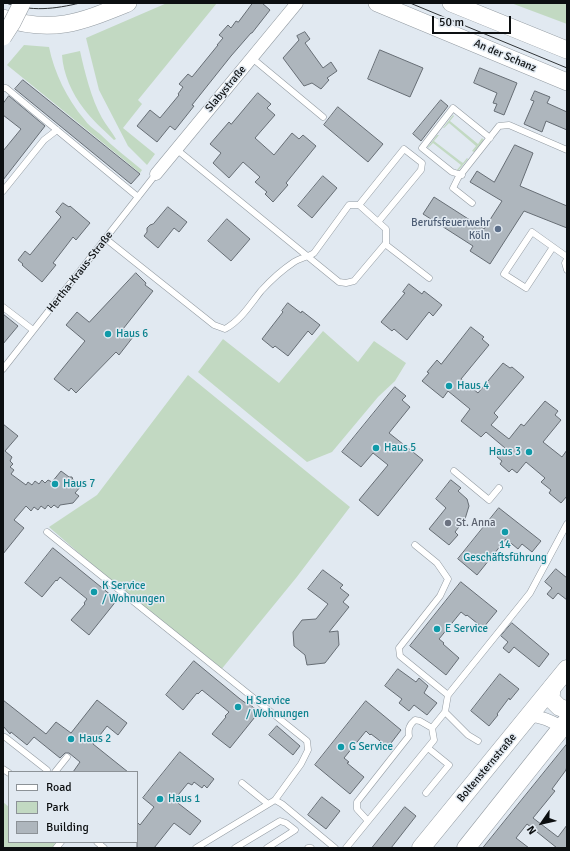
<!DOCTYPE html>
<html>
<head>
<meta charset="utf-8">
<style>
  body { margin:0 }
  #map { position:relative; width:570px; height:851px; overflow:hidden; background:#e1e9f1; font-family:Signika,sans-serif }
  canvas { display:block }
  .frame { position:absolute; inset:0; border:4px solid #0c0f11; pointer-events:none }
  .legend { position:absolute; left:8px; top:771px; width:130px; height:72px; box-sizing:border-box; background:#e1e9f1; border:1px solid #8c9297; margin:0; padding:5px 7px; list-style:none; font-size:12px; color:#0c0f11 }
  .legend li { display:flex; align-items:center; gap:8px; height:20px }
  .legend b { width:20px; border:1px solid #8c9297 }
  .north { position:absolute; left:522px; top:803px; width:40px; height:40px; -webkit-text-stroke:3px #e1e9f1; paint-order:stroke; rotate:236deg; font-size:11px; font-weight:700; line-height:16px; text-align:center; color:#0c0f11 }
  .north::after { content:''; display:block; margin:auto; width:14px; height:18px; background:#0c0f11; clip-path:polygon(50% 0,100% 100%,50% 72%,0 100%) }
  .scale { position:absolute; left:432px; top:16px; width:79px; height:18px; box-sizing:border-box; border:2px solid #0c0f11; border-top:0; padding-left:5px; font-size:12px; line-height:14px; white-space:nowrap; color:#0c0f11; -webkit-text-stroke:3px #e1e9f1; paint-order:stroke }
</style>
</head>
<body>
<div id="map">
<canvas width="570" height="851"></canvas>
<div class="frame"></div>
<ul class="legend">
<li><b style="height:5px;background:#fff"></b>Road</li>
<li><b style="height:11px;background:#c2d9c2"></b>Park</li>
<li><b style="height:11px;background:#aeb6bd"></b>Building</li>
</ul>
<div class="north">N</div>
<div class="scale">50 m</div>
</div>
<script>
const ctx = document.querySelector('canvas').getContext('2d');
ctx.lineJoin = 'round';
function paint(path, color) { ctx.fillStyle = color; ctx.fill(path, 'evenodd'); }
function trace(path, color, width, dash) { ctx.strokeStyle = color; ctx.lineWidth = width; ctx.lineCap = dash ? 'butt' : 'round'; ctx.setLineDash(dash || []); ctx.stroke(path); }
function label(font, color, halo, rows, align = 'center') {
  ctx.font = font + ' Signika,sans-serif'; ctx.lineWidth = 3; ctx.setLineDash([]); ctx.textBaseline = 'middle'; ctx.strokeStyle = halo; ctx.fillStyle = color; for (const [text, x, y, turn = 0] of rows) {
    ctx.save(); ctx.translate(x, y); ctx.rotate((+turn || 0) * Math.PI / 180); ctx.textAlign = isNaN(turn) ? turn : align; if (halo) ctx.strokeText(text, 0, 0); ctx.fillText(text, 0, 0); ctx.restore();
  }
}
paint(new Path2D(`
  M167 3H217L138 100 142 104 123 128 155 154 147 165 128 146 99 90 86 38Z
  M511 3H567V24Z
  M24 45 49 47C54 72 67 99 84 119 88 125 94 129 100 134 113 147 128 158 142 170L140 173 7 65Z
  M80 51C85 73 91 98 102 118 106 125 112 132 116 139L114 140C104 130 92 120 84 109 72 94 63 73 62 55Z
  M453 115 454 116 450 121 478 144 482 138 484 140 474 152 472 151 476 146 449 123 444 128H443Z
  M437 135H439L434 141 460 161 463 163 467 158 468 159 458 171H456L461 165 433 143 428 148V147Z
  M323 331 358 362 374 341 406 363 395 381 378 397 332 452 307 462 198 372 223 339 279 383Z
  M188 375 350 507 296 578 220 671 135 602 49 527 97 495Z
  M3 802 9 807V842H53L61 848H3Z`), '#c2d9c2');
const building = new Path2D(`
  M253 3H262L270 10 252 33H251L231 56 192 105 194 106 175 130 170 126 157 142 137 126 150 110 160 118 179 95 178 94 183 87 179 84 188 74 192 77 218 45H217L223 38 219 35 228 25 231 28 236 21 238 22Z
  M305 32 310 39 305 43 323 68 331 62 337 71 327 78 329 80 321 89 312 83 304 86 283 58 299 40 297 36Z
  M380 50 423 68 410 97 368 79Z
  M480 68 517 83 504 115 494 111 497 104 493 103 497 93 474 83Z
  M23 80 140 174 131 184 15 89Z
  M535 91 550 97 547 103 567 112V130L546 121 542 132 524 124 534 101 531 100Z
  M258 93 271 104 267 108 275 115 255 138 274 155 292 133 299 139 303 135 316 146 286 183 288 185 273 202 265 194 267 192 255 182 260 177 243 162 229 178 213 163 221 153 210 144 229 122 231 124Z
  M9 96 45 126 3 180V151L21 129 3 115V104Z
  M441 100 448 106 421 141 413 134Z
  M338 107 383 144 368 162 324 125Z
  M515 145 533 153 520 186 567 206V228L524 211 490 264 470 251 473 246 423 214 434 197 484 229 502 201 470 182 477 171 494 182Z
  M323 176 337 188 312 218 298 206Z
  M63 203 69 207 70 206 90 223 76 240 73 237 53 263 56 265 42 282 22 265 23 264 18 260 25 251 30 255 61 217 56 212Z
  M168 207 187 222 179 232 174 228 158 248 144 236 147 232V228L150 225 153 224Z
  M227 219 250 239 231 261 208 241Z
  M136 273 146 283 145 285 153 291 123 329 133 337 119 355 116 352 76 393 71 388 69 391 54 379 85 341 66 325 77 312 89 322Z
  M409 284 422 294 424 291 442 305 433 316 429 312 407 340 394 329 392 331 381 322 405 293 403 292Z
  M288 303 301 313 302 311 320 325 312 335 308 331 288 356 275 346 273 348 262 339 283 312 282 311Z
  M3 314 18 326 3 344Z
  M471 327 484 337 482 339 489 345 461 379 478 393 503 363 510 368 512 367 524 377 494 413 498 417 491 425 509 439 521 424 524 426 545 401 558 411 555 415 561 420 543 442 562 457 567 450V496L561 503 549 493 551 490 541 482 545 478 526 462 517 473 512 469 509 472 500 464 502 461 497 457 505 448 486 432 481 437 461 421 470 409 448 391 443 398 422 381 429 373 427 372 437 360 441 364Z
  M395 387 406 396 402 400 410 407 389 433 423 460 378 516 359 500 388 465 373 453 361 467 342 452Z
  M3 424 18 436 5 451 12 457 10 461 13 464 10 467 14 470 11 474 26 485 28 482 32 485 35 481 39 484 42 480 45 483 48 480 52 482 61 471 69 477H72L73 480 81 486 75 493 79 496 73 503 60 505 58 508 54 505 51 508 48 505 45 509 41 506 38 510 34 507 31 511 26 506 14 520 24 528 3 554Z
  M451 480 461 488 458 491 467 499 469 506 465 519 455 532 458 535 449 545 429 529 446 508 436 499Z
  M499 508 541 541 532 552 522 544 518 549 506 539 477 575 458 559Z
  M53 548 117 600 89 635 71 620 85 604 84 603 87 599 60 577 57 581 56 580 42 597 25 583Z
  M556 569 567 578V600L558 593 553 599 547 594 552 588 545 582Z
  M323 570 343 585 340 588 349 595 343 602 349 607 329 632 338 631 339 645 325 663 307 665 305 655 294 646 293 632 302 620 316 619 328 604 308 589Z
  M461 582 497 611 483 628 467 615 466 616 461 612 439 639 444 643 443 644 459 658 446 675 410 646Z
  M512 623 549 654 539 667 514 647 509 653 503 648 508 642 501 636Z
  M194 661 240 699 247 704 248 703 259 712 230 748 212 734 226 717 225 716 229 712 202 690 198 694 197 693 183 710 166 695Z
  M398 669 416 682 419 678 428 686 424 693 437 703 427 715 414 705 409 711 399 703 402 699 385 686Z
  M500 674 519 689 510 700 509 698 497 714 498 715 489 726 471 711Z
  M3 700 46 734 56 722 71 733 97 700 127 723 118 735 107 726 93 744 128 772H73L80 762 69 753H65L60 758 34 737 27 745 11 732 10 734 3 726Z
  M366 701 401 730 388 747 371 734 370 735 366 731 344 758 349 762 347 763 364 777 350 794 315 765Z
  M277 726 300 746 293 755 269 735Z
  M567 744V766L566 770 552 789 555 791 533 818 558 837 567 825V848H557L527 824 516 838 529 848H483Z
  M180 752 214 779 207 788 204 785 202 788 194 782 192 785 188 783 174 800 201 821 190 835 174 823 154 848H137V822L140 825 154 807 143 798Z
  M322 797 340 811 326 829 308 815Z
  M405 807 416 816 391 848H372Z`);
paint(building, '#aeb6bd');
trace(building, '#666d74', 1);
const lane = new Path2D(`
  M252 58 323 117
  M3 88H6L138 197
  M462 175 452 172 422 148 453 108 490 138
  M3 191 44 140 57 130
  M472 203 453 188 458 178 499 126 509 125 567 150
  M359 205 404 149 422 163 421 170 378 222
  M106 239 214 325 225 329C241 320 250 305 261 291 271 280 282 270 294 262 300 258 308 257 314 253L349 205H359L386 229V243L354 281 346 283 339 282 176 149
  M385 244 429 278
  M553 247 526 288 504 274 532 232 567 257
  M567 259 565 263 567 270
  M3 307 33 330
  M3 369 156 174
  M454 471 489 500 499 488
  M47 532 307 741 308 750 301 764 275 800
  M415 545 437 563 448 579 440 596 399 648 400 656 448 695
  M445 712 468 735 478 741
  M3 737H5L47 770 46 772
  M3 769 9 773
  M55 772 67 757
  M242 783 268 804
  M426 793 449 765 428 748
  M368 821 357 809V802L409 736C408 729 409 725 415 720L420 721 432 728
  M97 842 104 848
  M56 848 61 842
  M196 848 275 800 282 804 335 848
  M235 848 280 821 286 823 295 830 267 848
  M308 848H311
  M346 848 434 740 432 728 445 712 448 695 530 593 567 524`);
const street = new Path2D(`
  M156 174 297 3
  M530 716C546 717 553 723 567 729`);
const secondary = new Path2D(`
  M377 3 567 82
  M451 3 567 50
  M3 18C53 34 81 22 128 3
  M552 687 551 699 559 707 567 710`);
const primary = new Path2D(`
  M421 848 567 669
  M466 848 567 721`);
trace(lane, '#939ba2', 7);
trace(street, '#939ba2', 13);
trace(secondary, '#939ba2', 18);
trace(primary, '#939ba2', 19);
trace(lane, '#fff', 6);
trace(street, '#fff', 12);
trace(secondary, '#fff', 17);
trace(primary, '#fff', 18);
trace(new Path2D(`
  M6 3C31 12 55 9 80 3
  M410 3 567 68`), '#303437', 1);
const secondaryBridge = new Path2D(`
  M3 37 12 23 22 3`);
trace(secondaryBridge, '#939ba2', 18, []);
trace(secondaryBridge, '#fff', 17);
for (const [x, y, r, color] of [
  [498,229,4,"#5c6f8a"],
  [108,334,4,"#0f9aa8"],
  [449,386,4,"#0f9aa8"],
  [376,448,4,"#0f9aa8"],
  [529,452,4,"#0f9aa8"],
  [55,484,4,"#0f9aa8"],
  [448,523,4,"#6b7280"],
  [505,532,4,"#0f9aa8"],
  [94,592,4,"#0f9aa8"],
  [437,629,4,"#0f9aa8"],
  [238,707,4,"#0f9aa8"],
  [71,739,4,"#0f9aa8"],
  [341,747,4,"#0f9aa8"],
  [160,799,4,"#0f9aa8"]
]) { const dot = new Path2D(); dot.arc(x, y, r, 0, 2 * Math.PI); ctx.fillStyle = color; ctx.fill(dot); trace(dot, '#e1e9f1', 1.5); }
label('11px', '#0c0f11', '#e1e9f1', [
  ["An der Schanz",505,56,23],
  ["Slabystraße",226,89,-50],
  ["Hertha-Kraus-Straße",80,272,-52],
  ["Boltensternstraße",487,768,-50]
]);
label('11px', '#4e5e75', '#e1e9f1', [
  ["Berufsfeuerwehr",490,223],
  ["Köln",490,236]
], 'right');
label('11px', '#0d838f', '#e1e9f1', [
  ["Haus 6",116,334],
  ["Haus 4",457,386],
  ["Haus 5",384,448],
  ["Haus 3",521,452,"right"],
  ["Haus 7",63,484],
  ["14",505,545,"center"],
  ["Geschäftsführung",505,558,"center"],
  ["K Service",102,586],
  ["/ Wohnungen",102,599],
  ["E Service",445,629],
  ["H Service",246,701],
  ["/ Wohnungen",246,714],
  ["Haus 2",79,739],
  ["G Service",349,747],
  ["Haus 1",168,799]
], 'left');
label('11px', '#5b616d', '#e1e9f1', [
  ["St. Anna",456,523]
], 'left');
</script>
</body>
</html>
